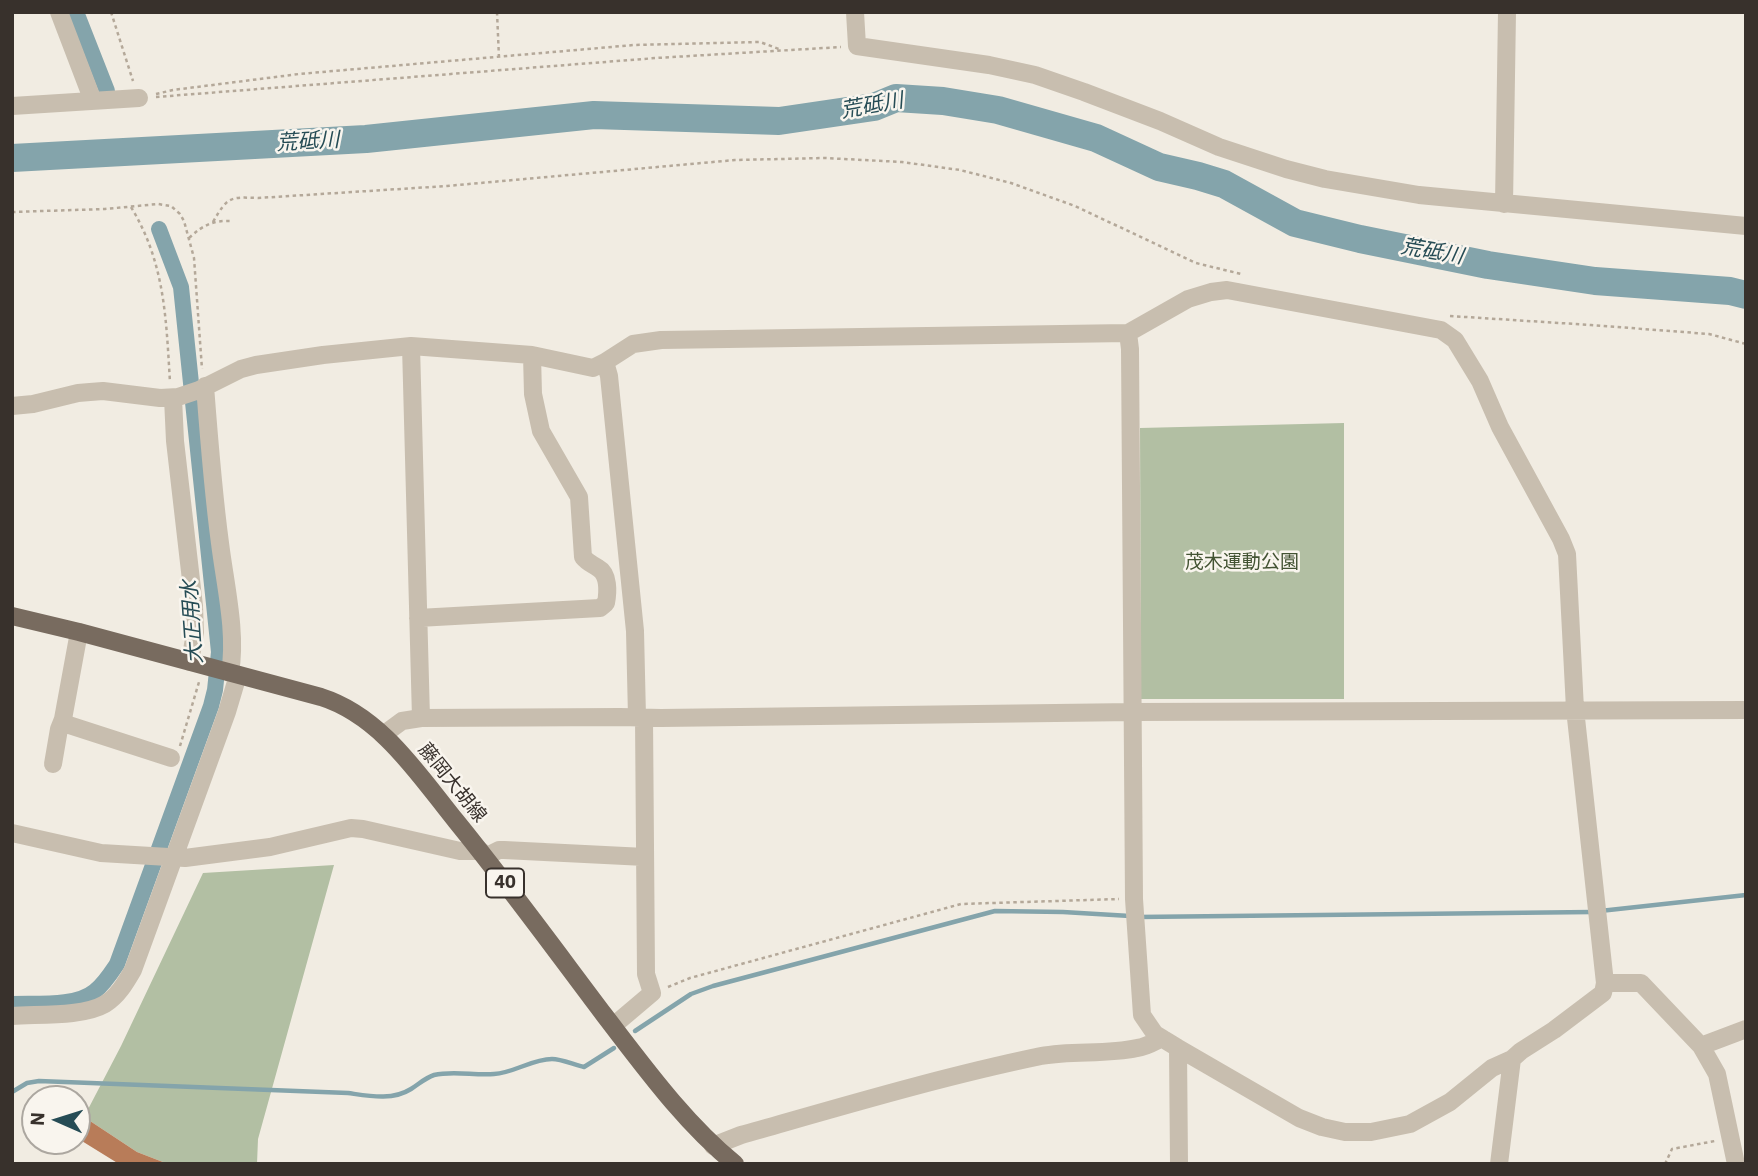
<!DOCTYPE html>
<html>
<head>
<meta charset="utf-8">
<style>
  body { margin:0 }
  #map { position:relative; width:1758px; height:1176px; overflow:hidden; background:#f1ece2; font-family:"IBM Plex Sans",sans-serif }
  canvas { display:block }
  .frame { position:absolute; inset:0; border:14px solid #38312c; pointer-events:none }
  .north { position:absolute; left:21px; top:1085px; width:70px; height:70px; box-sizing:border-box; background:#f9f5ee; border:2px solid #aca7a0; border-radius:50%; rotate:273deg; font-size:19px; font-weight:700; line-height:28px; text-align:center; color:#38312c }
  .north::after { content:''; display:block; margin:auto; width:24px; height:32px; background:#264c55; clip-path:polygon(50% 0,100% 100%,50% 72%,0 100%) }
</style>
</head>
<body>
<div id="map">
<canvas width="1758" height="1176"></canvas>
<div class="frame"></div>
<div class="north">N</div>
</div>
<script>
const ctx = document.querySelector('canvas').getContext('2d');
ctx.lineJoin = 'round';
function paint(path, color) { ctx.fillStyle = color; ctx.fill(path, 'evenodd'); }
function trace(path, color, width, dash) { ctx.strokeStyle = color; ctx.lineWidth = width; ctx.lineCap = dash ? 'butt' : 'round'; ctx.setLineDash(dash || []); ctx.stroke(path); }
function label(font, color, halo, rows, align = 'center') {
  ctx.font = font + ' "IBM Plex Sans","Noto Sans JP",sans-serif'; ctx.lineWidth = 5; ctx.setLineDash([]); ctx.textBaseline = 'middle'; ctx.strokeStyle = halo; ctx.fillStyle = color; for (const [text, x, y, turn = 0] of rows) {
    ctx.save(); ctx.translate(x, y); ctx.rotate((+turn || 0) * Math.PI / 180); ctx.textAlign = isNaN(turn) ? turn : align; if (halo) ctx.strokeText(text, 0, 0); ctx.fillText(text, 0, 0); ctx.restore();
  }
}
paint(new Path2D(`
  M1344 423V699H1141L1140 428Z
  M334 865 258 1139 257 1164H168L137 1152 84 1117 121 1046 203 873Z`), '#b2bfa3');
trace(new Path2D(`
  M1600 911 1746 895
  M1138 917 1592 912
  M635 1031 691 994 713 986 995 911 1063 912 1130 916
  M12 1092 27 1083 39 1081 348 1093C369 1096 392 1101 411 1089 419 1084 425 1078 434 1075 454 1070 475 1076 494 1074 514 1073 532 1059 552 1059 562 1059 574 1065 584 1067L614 1048`), '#84a4ab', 4.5);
trace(new Path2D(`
  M76 12 107 91
  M12 1004C37 1003 76 1007 95 991 104 984 111 973 117 964L211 706 215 690 219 652 181 287 159 229`), '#84a4ab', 16);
trace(new Path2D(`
  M12 158 366 139 594 115 779 121 874 107 896 98 943 101 998 110 1096 138 1159 167 1198 176 1224 184 1295 223 1360 239 1488 265 1595 281 1730 291 1746 295`), '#84a4ab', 28);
paint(new Path2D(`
  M84 1117 137 1152 168 1164H119L77 1138V1130Z`), '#b87c59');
trace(new Path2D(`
  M111 12 133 81
  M497 12 499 58
  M156 94 173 90 299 74 634 45 760 42 779 49
  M156 97 656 58 841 47
  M131 207C165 263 166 318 170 382
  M12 212 105 209 158 204 171 206 180 214 184 221 194 258 202 369
  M213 222C228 196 230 197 258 198L447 186 735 160 825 158 902 162 960 170 1011 183 1075 206 1196 263 1241 274
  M189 238C203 225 213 220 233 221
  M1450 316 1591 325 1709 334 1746 344
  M180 746 199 682
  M668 987 690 978 961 904 1119 899
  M1665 1164 1672 1149 1715 1141`), '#b4a899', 2.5, [3.5, 3.5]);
trace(new Path2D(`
  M59 12 93 101
  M855 12 857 46 989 65 1035 75 1084 92 1160 121 1219 147 1286 169 1325 179 1419 195 1746 226
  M12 106 139 98
  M1504 204 1507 12
  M1128 333 1130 349 1134 899 1142 1015 1155 1034 1178 1048 1299 1118 1322 1127 1345 1132H1371L1410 1124 1450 1102 1492 1068 1512 1059
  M411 346 421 718
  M605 362 609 376 635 631 637 717
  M205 386C209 439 213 491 220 543 225 584 237 633 230 673
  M173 398 175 441 194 606 195 633 190 662
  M12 406 33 404 78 393 90 392 103 391 160 398 178 397 199 390 241 369 256 365 323 355 411 346 532 355 593 368 605 362 633 344 661 340 1128 333 1188 299 1211 292 1227 290 1441 330 1455 340 1480 381 1500 427 1561 539 1567 554 1575 709 1605 983 1603 993 1554 1030 1521 1051 1512 1059 1499 1164
  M418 618 600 608 606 603C608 592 609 574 598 568 592 564 588 563 583 557L579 497 541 431 533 394 532 355
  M63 721 69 725 171 758
  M383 735 402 721 421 718 620 717 661 718 1134 712 1746 710
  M53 764 59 729 63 719 79 632
  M12 833 101 853 185 858 270 847 351 828 363 829 460 851H481
  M485 857 499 850H504L645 857
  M1605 983H1641L1701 1046 1717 1074 1736 1164
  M12 1016C38 1014 83 1017 105 1004 118 996 126 982 133 970L227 712 238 675
  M613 1026 652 993 646 974 644 718
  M1701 1046 1746 1029
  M1178 1048 1179 1164
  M713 1146 741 1135C840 1107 940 1077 1041 1056 1073 1050 1106 1055 1137 1048 1146 1047 1154 1042 1162 1038`), '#c8beaf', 18);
trace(new Path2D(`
  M12 616 79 632 321 697C381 716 418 774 456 821 508 885 556 951 605 1016 645 1068 684 1122 735 1164`), '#786b5f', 18);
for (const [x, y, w] of [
  [505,883,38]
]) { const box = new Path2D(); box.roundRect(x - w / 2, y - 14.5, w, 29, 5); ctx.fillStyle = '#f9f5ee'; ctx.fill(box); trace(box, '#38312c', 2); }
label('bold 18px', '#38312c', null, [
  ["40",505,883]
]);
label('19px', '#435333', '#f9f5ee', [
  ["茂木運動公園",1242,563]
]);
label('19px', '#38312c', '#f9f5ee', [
  ["藤岡大胡線",452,783,51]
]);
label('italic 21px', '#264c55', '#f9f5ee', [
  ["荒砥川",872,106,-10],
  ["荒砥川",308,142,-3],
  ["荒砥川",1432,252,10],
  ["大正用水",193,622,-94]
]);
</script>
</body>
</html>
